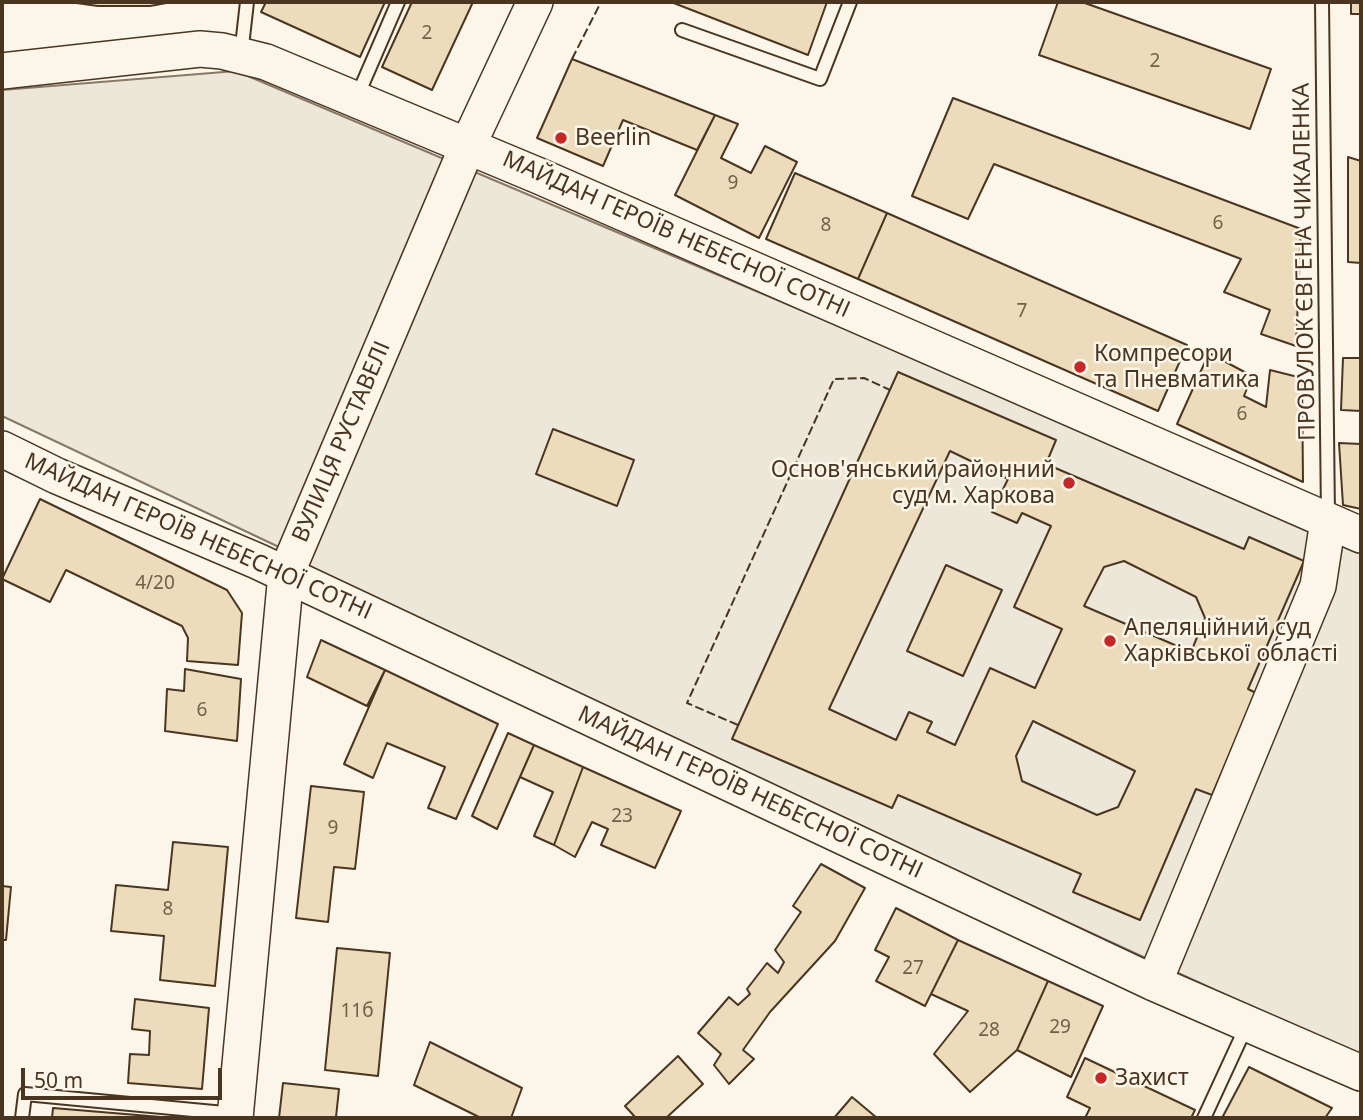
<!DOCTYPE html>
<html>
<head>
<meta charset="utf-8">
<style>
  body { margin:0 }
  #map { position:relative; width:1363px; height:1120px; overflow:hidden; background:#fbf6e9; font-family:"Noto Sans",sans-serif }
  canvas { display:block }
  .frame { position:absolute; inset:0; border:4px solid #4a3520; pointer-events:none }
  .scale { position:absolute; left:21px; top:1068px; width:201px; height:32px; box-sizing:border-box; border:4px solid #4a3520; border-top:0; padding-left:9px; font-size:21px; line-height:24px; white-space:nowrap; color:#4a3520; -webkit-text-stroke:5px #fbf6e9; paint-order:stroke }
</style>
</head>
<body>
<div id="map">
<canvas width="1363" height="1120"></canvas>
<div class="frame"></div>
<div class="scale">50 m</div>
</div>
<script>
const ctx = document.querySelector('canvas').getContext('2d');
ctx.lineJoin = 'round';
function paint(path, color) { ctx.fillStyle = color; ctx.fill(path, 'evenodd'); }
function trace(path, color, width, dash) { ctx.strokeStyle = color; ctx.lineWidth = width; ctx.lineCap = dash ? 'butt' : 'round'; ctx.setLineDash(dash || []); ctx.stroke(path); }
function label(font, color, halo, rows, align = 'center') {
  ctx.font = font + ' "Noto Sans",sans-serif'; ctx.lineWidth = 5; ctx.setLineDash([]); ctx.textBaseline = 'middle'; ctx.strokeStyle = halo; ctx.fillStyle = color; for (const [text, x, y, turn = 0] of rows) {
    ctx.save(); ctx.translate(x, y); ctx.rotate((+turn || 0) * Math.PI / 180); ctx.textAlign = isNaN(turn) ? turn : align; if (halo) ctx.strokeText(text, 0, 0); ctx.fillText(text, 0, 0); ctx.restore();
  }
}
const parking = new Path2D(`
  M236 71 1361 547V1057L336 586 281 548 2 416V90Z`);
paint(parking, '#ede7d9');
trace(parking, '#887966', 2);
const building = new Path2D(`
  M69 2H172L150 6H98Z
  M266 2H385L360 57 261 12Z
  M412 2H473L432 90 382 67Z
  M671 2H827L808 55Z
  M1058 2H1082L1271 69 1250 129 1039 55Z
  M1351 2H1361V14H1351Z
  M572 59 715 115 697 150 623 120 603 166 537 138Z
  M953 98 1301 229 1296 346 1261 334 1270 310 1224 292 1241 259 994 164 968 219 912 196Z
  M715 115 738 124 721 158 751 173 765 146 797 162 759 238 675 195Z
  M1348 157 1361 161V263L1348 262Z
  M795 173 887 213 858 279 766 239Z
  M887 213 1187 345 1158 411 858 279Z
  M1209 353 1252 376 1244 396 1266 407 1270 370 1302 378 1303 482 1177 424Z
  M1343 358H1361V411L1341 410Z
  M898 372 1056 440 1046 464 1244 549 1249 537 1304 561 1248 689 1256 693 1212 795 1196 789 1140 920 1073 892 1081 874 898 795 892 808 732 739ZM950 451 1008 479 992 512 1017 523 1022 513 1051 526 1014 607 1062 629 1035 688 990 668 955 745 927 732 932 722 909 712 896 740 829 709ZM1124 561 1196 597 1205 618 1191 652 1084 606 1104 567ZM1033 721 1135 771 1118 807 1097 815 1022 781 1016 756Z
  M553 429 634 460 617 506 536 474Z
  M1339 443 1361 444V509L1343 505Z
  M40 499 227 590 242 613 238 665 187 661 188 638 182 626 66 570 50 602 2 579Z
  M946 565 1002 590 963 676 907 651Z
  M321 640 385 670 367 706 307 677Z
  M185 669 241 679 237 741 165 731 167 689 184 691Z
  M385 670 498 724 456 819 428 808 445 767 387 743 373 778 344 764Z
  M508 733 534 745 497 829 472 816Z
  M534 745 583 767 554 845 534 836 553 792 520 777Z
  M583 767 681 811 655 868 601 845 608 829 592 822 575 857 554 845Z
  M311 786 364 792 355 869 334 867 328 922 296 918Z
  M173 842 228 847 215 986 160 980 164 936 111 931 116 885 168 890Z
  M821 864 865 888 835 941 770 1012 743 1050 754 1059 729 1084 714 1065 721 1054 698 1033 729 997 738 1005 750 994 747 989 767 963 778 973 784 962 775 950 801 912 793 906Z
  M2 886 11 887 6 940H2Z
  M896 908 958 940 925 1006 876 981 889 957 875 950Z
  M958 940 1048 981 1017 1050 970 1092 934 1054 968 1011 931 994Z
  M337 948 390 953 378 1076 325 1070Z
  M1048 981 1103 1006 1071 1077 1017 1050Z
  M135 999 209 1008 202 1089 128 1083 130 1054 149 1055 150 1031 132 1029Z
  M430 1042 522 1088 511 1118H481L414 1085Z
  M678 1056 703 1084 666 1118H636L625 1106Z
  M1085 1058 1195 1110 1191 1118H1085L1090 1108 1067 1097Z
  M1249 1067 1332 1108 1325 1118H1222Z
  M283 1083 339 1089 336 1117 352 1118H279Z
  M852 1097 877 1118H834Z
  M53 1108 173 1118H52Z`);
paint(building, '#ecdcbc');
trace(building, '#4a3520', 2);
const lane = new Path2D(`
  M1322 2 1328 516
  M682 30 820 79 850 2
  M241 55 247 2
  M356 99 398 2
  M22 1118 25 1094 235 1114
  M1204 1118 1246 1027`);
const secondary = new Path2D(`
  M2 71 200 49 222 51 266 62 539 176 1361 535
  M2 449 57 476 257 561 1154 983 1361 1073
  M1154 983 1318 586 1328 521
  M235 1118 286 574 468 145 535 2`);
trace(lane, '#4a3520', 16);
trace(secondary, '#4a3520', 38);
trace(lane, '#fbf6e9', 12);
trace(secondary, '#fbf6e9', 35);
trace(new Path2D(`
  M572 59 601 2
  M738 725 687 703 834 379 864 378 890 390`), '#4a3520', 2, [9, 3.5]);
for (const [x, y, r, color] of [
  [561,138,7,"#c62828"],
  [1080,367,7,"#c62828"],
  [1069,483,7,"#c62828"],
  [1110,641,7,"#c62828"],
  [1101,1078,7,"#c62828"]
]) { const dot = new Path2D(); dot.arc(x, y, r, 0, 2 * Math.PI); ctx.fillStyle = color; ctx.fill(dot); trace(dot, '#fbf6e9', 2.5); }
label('19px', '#725f47', null, [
  ["2",427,34],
  ["2",1155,62],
  ["9",733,184],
  ["6",1218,224],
  ["8",826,226],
  ["7",1022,312],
  ["6",1242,415],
  ["4/20",155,584],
  ["6",202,711],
  ["23",622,817],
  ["9",333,829],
  ["8",168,910],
  ["27",913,969],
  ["11б",357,1012],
  ["29",1060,1028],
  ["28",989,1031]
]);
label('23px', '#4a3520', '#fbf6e9', [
  ["Beеrlin",575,138],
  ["Компресори",1094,354],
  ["та Пневматика",1094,380],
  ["Основ'янський районний",1055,470,"right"],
  ["суд м. Харкова",1055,496,"right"],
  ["Апеляційний суд",1124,628],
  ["Харківської області",1124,654],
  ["Захист",1115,1078]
], 'left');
label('23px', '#4a3520', '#fbf6e9', [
  ["МАЙДАН ГЕРОЇВ НЕБЕСНОЇ СОТНІ",676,235,24],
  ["ПРОВУЛОК ЄВГЕНА ЧИКАЛЕНКА",1305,262,-91],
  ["ВУЛИЦЯ РУСТАВЕЛІ",342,442,-67],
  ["МАЙДАН ГЕРОЇВ НЕБЕСНОЇ СОТНІ",198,537,24],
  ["МАЙДАН ГЕРОЇВ НЕБЕСНОЇ СОТНІ",750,793,25]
]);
</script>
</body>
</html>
